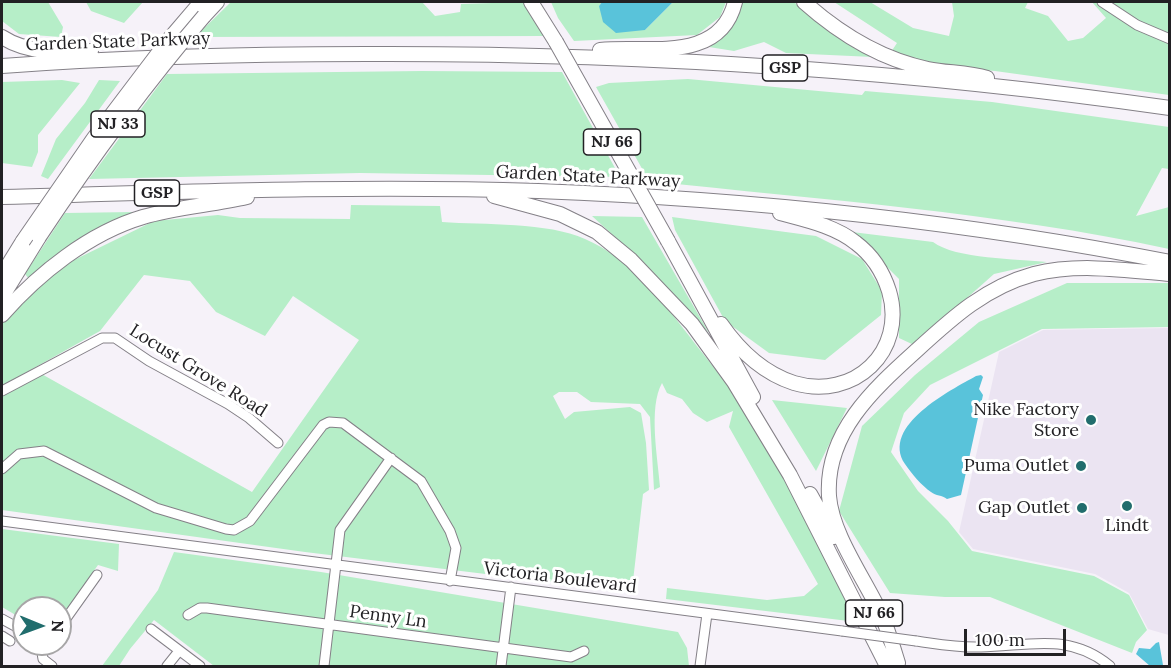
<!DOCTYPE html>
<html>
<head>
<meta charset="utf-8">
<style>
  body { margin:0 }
  #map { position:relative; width:1171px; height:668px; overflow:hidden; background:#f6f2f9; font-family:Lora,serif }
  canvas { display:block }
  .frame { position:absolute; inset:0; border:3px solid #222124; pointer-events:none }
  .north { position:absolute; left:12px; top:596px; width:60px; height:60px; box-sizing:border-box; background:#fff; border:2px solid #a7a6a7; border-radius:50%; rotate:91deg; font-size:16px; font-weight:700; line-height:24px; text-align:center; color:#222124 }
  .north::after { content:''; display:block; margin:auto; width:21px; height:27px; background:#216d6d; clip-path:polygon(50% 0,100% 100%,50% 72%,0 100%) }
  .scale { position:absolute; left:964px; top:629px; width:102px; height:27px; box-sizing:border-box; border:3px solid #222124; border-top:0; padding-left:8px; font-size:18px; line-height:21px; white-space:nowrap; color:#222124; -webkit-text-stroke:4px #fff; paint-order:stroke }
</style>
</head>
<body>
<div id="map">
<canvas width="1171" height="668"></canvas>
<div class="frame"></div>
<div class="north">N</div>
<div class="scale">100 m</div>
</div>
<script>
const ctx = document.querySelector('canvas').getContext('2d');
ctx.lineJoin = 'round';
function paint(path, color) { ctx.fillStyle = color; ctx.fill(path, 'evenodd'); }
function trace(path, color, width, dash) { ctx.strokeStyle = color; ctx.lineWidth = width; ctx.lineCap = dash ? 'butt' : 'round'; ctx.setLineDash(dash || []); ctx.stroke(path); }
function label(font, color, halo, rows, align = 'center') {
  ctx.font = font + ' Lora,serif'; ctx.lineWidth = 6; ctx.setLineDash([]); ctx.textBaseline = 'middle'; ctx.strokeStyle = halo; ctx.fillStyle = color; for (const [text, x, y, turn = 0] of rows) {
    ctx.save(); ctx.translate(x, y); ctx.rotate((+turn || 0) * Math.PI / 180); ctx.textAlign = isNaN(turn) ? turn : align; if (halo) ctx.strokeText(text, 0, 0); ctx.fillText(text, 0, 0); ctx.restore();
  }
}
paint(new Path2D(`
  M1169 328V635L1148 629 1129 593 1095 574 973 549 959 532 999 352 1043 330Z`), '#ebe4f2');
paint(new Path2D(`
  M2 2H48L63 27 61 37 19 34 2 21Z
  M86 2H143L124 23 91 11Z
  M231 2H422L435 16 460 12 461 4 523 2 544 36 195 37Z
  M551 2H602L599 6 645 30 673 2H726L720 17 697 35 574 41 558 18Z
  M739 2H794L825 28 873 57 786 53 764 42 734 51 709 47 729 29Z
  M834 2H870L913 28 949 36 954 16 952 2H1028L1025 8 1048 16 1068 41 1083 38 1106 18 1092 2H1169V95L995 71 885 61 897 43Z
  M422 71 562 72 620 177 360 173 89 179 167 74Z
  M688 79 862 95 865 91 992 102 1169 127V169L1162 168 1136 216 1169 207V249C998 212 822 200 649 181L596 87 609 83Z
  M62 80 80 83 38 135V152L32 167 2 163V82Z
  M99 80 120 81 48 179 41 176 56 139 85 103Z
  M351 205 440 206 442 222C484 225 548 222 585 239 631 259 660 298 690 337 706 358 724 379 739 402 785 470 819 549 857 622L666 599 667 588 767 600 804 596 818 584 729 427 733 411 707 422 693 413 682 399 667 393 662 383C648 408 658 459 660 487L654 490 650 417 640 404 591 402 577 392H559L553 396 565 419 574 412 630 407 641 413 646 443 649 490 643 494 633 581 625 591 305 552 2 510V392L38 372 252 492 359 340 293 296 265 336 216 312 190 281 144 275 100 331 2 386V322L31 291 74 260 154 221 218 215 240 218 350 219Z
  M134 212 86 235 29 279 25 274 65 213Z
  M592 216 642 217 709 333 650 269Z
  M672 217 816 236 862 259 882 291 881 315 825 360 769 353 725 321 675 230Z
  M852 232 933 242C955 259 1018 259 1047 262L994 274 914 345 899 338V279Z
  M1067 283H1169V327L1042 329 930 385 904 413 891 452 918 491 948 521 972 551 1094 576 1129 595 1147 630 1136 642 1132 653 990 597H945L890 593 839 511 862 426 915 375 979 322Z
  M772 400 847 408 816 471Z
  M2 529 119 544 118 571 98 565 60 619V608H24V620L2 607Z
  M174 552 321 572 678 632 687 648 689 666H214L154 620 130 649 119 666H102L158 590Z`), '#b6eec8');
paint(new Path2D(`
  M602 2H673L645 30 616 33 603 22 599 6Z
  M981 375 983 377 979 389 983 395 961 495 947 499C942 495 936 496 931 492 922 486 911 473 905 464 880 426 951 390 976 376Z
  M1159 642 1163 665 1162 666H1150L1136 654 1139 648 1150 649 1156 643Z`), '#59c3da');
const minor = new Path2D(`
  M1102 2 1137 25 1170 39
  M2 391 102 338H115L149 361 228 404 249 418 278 443
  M2 469 19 454 44 451 156 508 226 529 234 530 250 521 323 425 329 422 343 423 421 481 450 531 456 548 450 581
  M2 521 842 631
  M188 615 200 608H207L571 657 584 651
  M2 619 24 631
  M60 627 97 575
  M151 629 200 666
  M2 636 10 641
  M916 641C938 644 959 648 981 647 1029 646 1069 632 1110 666
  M47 644 42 653 43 659 52 666
  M167 666 179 651
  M324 666 340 530 391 458
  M501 666 511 587
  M700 666 707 614`);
const highway = new Path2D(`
  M531 2 556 42
  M804 2C840 34 880 59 928 69 947 73 968 72 987 78
  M204 16 217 2
  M2 37C28 54 61 52 91 51
  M166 43 201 2
  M600 50C647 45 720 64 735 2
  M2 66C123 57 244 54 366 54 635 53 904 70 1170 108
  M494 196 560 214 597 232 631 260 692 324 734 382 790 475 887 666
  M2 197C180 192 359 185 538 191 749 199 961 221 1170 262
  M668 241 753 397
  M2 275 23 241
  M2 297 39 237
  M2 315C38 274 89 233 143 217 176 207 213 205 247 197
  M721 324C739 350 763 373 794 383 854 401 907 351 889 291 883 272 872 255 856 243 835 226 806 220 780 213
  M810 494 834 537
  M898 663C893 647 888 630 882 616 865 579 832 535 829 496 825 432 875 388 917 350 953 317 986 287 1034 274 1077 263 1125 270 1170 274`);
trace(minor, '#848087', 11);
trace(highway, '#848087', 16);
trace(minor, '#fff', 9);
trace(highway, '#fff', 14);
const minorBridge = new Path2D(`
  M842 631 916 641`);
const highwayBridge = new Path2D(`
  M556 42 668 241
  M39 237C90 160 144 86 204 16
  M23 241 94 138 166 43`);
trace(minorBridge, '#848087', 11, []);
trace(highwayBridge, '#848087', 16, []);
trace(minorBridge, '#fff', 9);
trace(highwayBridge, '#fff', 14);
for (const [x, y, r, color] of [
  [1091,420,6,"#216d6d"],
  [1081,466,6,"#216d6d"],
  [1127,506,6,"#216d6d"],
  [1082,508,6,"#216d6d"]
]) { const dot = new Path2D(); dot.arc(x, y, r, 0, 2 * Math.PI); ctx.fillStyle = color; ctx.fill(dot); trace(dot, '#fff', 2); }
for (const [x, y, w] of [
  [785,68,45],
  [118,124,54],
  [612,142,57],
  [157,193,45],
  [874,613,57]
]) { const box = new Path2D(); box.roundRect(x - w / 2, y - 13, w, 26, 4.5); ctx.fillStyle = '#fff'; ctx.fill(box); trace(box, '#222124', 1.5); }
label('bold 16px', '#222124', null, [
  ["GSP",785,68],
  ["NJ 33",118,124],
  ["NJ 66",612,142],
  ["GSP",157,193],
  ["NJ 66",874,613]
]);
label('18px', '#222124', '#fff', [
  ["Garden State Parkway",118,42,-2],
  ["Garden State Parkway",588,177,3],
  ["Locust Grove Road",198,371,32],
  ["Victoria Boulevard",560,578,7],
  ["Penny Ln",388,617,8]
]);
label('18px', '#222124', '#fff', [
  ["Nike Factory",1079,410],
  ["Store",1079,431],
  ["Puma Outlet",1069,466],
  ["Gap Outlet",1070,508],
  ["Lindt",1127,526,"center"]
], 'right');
</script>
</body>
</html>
